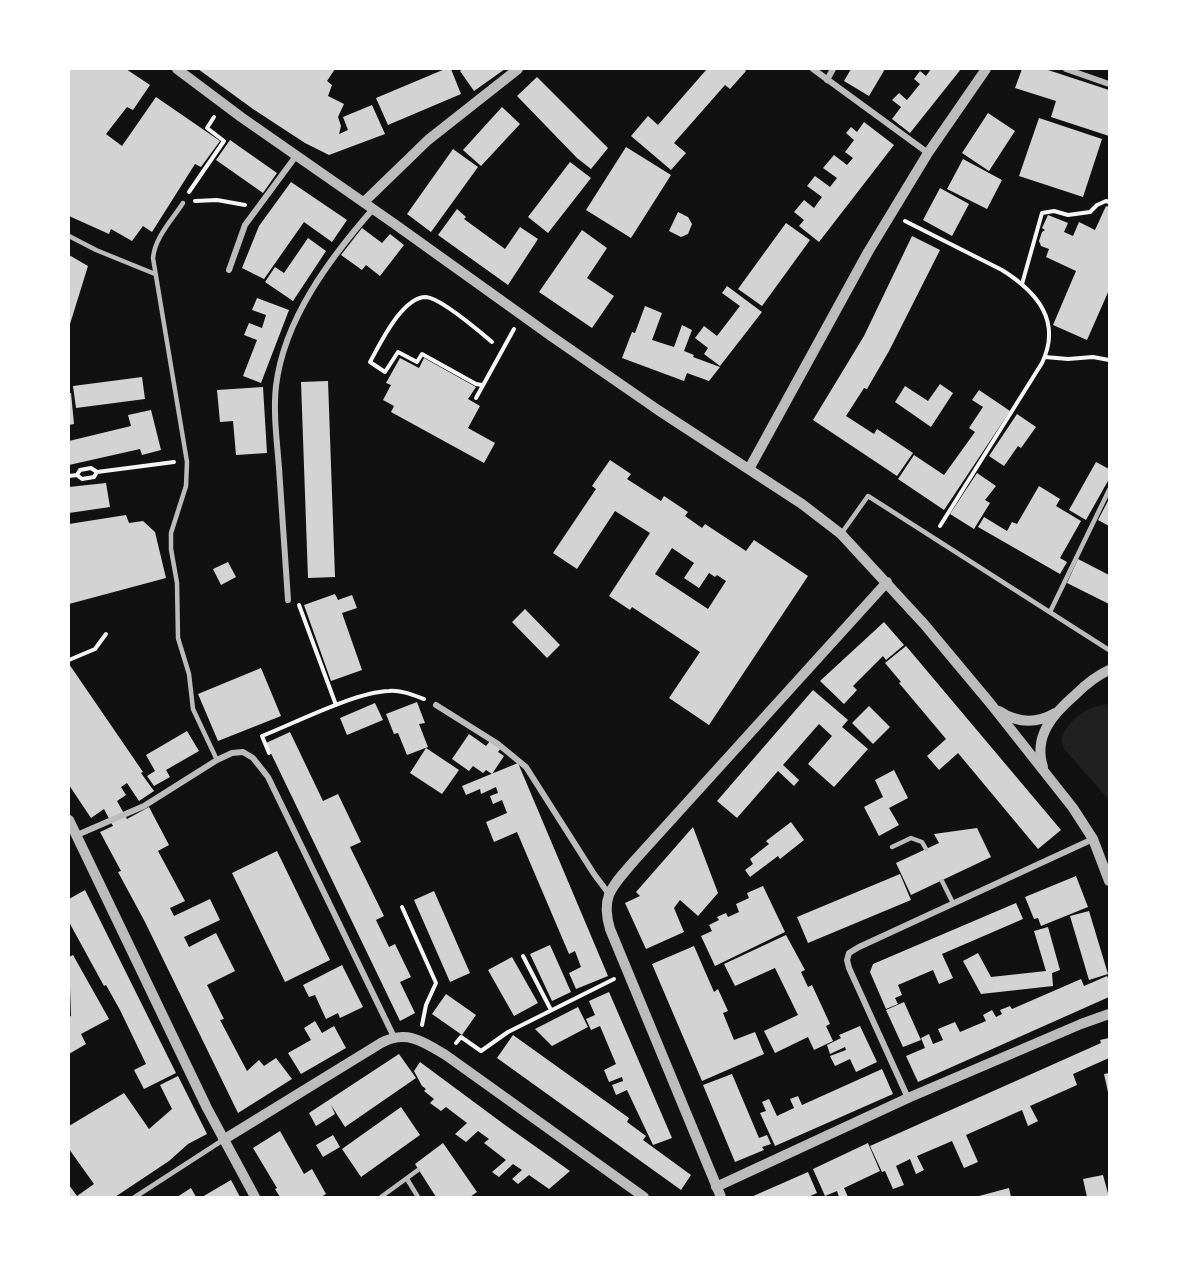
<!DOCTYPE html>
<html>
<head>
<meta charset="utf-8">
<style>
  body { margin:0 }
  #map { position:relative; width:1178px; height:1266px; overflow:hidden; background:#111; font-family:Raleway,sans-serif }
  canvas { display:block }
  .frame { position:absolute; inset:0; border:70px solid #fff; pointer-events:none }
</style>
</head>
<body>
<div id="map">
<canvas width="1178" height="1266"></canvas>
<div class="frame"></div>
</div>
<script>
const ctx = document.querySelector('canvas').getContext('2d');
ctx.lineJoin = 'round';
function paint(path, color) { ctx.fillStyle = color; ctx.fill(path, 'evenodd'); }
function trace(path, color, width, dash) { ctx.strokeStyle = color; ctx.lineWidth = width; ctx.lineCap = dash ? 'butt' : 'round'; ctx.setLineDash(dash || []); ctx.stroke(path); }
paint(new Path2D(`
  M1109 704V800L1064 749 1061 740C1067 720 1088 705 1109 704Z`), '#202020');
paint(new Path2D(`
  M69 69H126L150 85 133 110 127 107 106 134 122 146 156 97 220 141 201 167 195 164 152 232 143 226 132 241 111 229 109 234 69 216Z
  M198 69H335L327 81 332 85 328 96 344 104 338 117 341 126 339 134 348 130 343 117 372 105 385 134 329 155 305 143 253 109Z
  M445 69H451L461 94 388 125 376 98Z
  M463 69H505L474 91 460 71Z
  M707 69H744L746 71 730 89 725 85 674 143 686 153 671 170 631 136 648 116 658 125Z
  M851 69H885L869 96 844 81Z
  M931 69H961L910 133 892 119 901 107 892 100 899 93 907 100 920 84 914 79 920 71 926 76Z
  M1022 69H1045L1109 90V136L1051 117 1056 101 1015 88Z
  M537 77 608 148 591 169 577 158 517 96Z
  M502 107 520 124 481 166 463 150Z
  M988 113 1015 131 989 171 962 153Z
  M1039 118 1102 139 1083 197 1019 176Z
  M864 122 894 145 819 242 799 226 804 220 794 212 804 200 814 208 822 197 807 186 815 176 830 187 837 178 823 168 834 155 847 165 853 158 845 152 854 140 846 133 851 127 857 132Z
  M230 140 277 173 263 193 216 160Z
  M626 147 671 175 631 238 586 210Z
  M453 149 478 167 431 232 407 214Z
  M963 159 1002 180 987 209 947 189Z
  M570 162 591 178 548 233 528 217Z
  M291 182 347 220 332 242 304 222 264 279 242 268 259 226Z
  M940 188 969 204 952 236 923 220Z
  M1106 206 1109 207V290L1087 340 1053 325 1076 271 1046 257 1049 249 1041 246 1039 241 1042 232 1045 230 1042 228 1048 215 1068 223 1064 232 1073 236 1079 222 1095 230Z
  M457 209 466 217 464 219 505 249 520 227 538 239 508 285 438 235Z
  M678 212 688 217 692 224 688 234 681 237 669 231Z
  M786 223 810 240 762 306 738 289Z
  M362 228 382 243 390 234 404 245 380 276 366 265 362 270 341 255Z
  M582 230 607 248 587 278 614 296 592 328 539 292Z
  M912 236 940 250 889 351 867 389 864 388 846 416 874 434 877 429 913 453 897 476 813 420 864 336Z
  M308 238 326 251 293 301 265 282 275 267 284 273Z
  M69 255 88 266 70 324H69Z
  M727 286 762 312 720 366 704 354 708 348 695 338 704 326 717 336 740 306 722 293Z
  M257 298 289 310 261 383 243 376 257 340 244 335 249 323 262 328 266 315 252 310Z
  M645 306 662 313 652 340 674 347 682 325 692 330 684 351 694 355 693 357 720 367 709 381 687 373 684 381 622 358 632 332 635 333Z
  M400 358 419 368 424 358 476 387 468 399 480 406 468 428 495 443 484 463 391 412 394 406 383 400 391 385 386 383Z
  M142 377 145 399 76 408 73 386Z
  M328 381 335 577 308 578 301 382Z
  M940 384 953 393 931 427 895 402 905 386 928 401Z
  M263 387 267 453 236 455 233 421 220 422 217 390Z
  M979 390 1010 411 944 510 898 479 914 455 944 475 975 432 969 428 983 407 972 400Z
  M69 393H71L74 424 69 425Z
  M151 410 161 450 142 455 140 449 69 465V441L131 426 128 415Z
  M1017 414 1036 427 1021 448 1018 446 1004 466 989 456Z
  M610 460 631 474 627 479 661 501 664 496 688 512 685 516 702 528 705 524 746 551 754 540 808 576 709 725 669 698 700 652 632 607 630 610 609 596 650 533 615 511 577 569 553 553 596 489 592 486ZM672 548 694 563 684 578 699 588 709 573 715 577 717 575 726 581 708 609 655 574Z
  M1096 462 1109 469V479L1086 520 1069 510Z
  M977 473 996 486 985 500 990 503 974 529 950 514Z
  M106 483 110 507 69 513V487Z
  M1039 486 1060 499 1056 506 1081 521 1060 558 1067 562 1060 574 978 527 984 517 1007 531 1012 522 1017 524Z
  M1109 499V526L1098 520Z
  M126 515 129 523 143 521 155 532 166 578 69 604V524Z
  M1078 559 1109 575V604L1067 583Z
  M228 562 236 577 221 585 213 569Z
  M335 594 338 600 352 595 357 608 342 613 362 670 331 681 304 605Z
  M525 609 560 645 547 658 512 622Z
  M884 622 904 645 886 660 883 656 853 686 857 690 844 704 820 681Z
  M906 646 1061 830 1038 849 958 753 939 770 927 756 946 739 899 683 901 682 885 663Z
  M69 664 143 772 141 773 154 791 139 801 127 783 121 787 126 795 117 801 127 819 149 807 169 845 158 851 185 901 170 908 174 916 210 899 220 920 184 937 189 947 216 933 235 971 207 985 224 1019 220 1020 247 1071 259 1060 264 1066 276 1058 292 1079 238 1113 145 922 118 872 121 871 100 832 113 826 104 809 91 818 69 785Z
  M261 668 281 716 218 741 198 694Z
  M813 690 848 720 842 727 868 749 834 787 808 764 832 736 819 724 783 765 799 780 794 786 778 771 737 818 717 801Z
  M417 702 425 723 419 724 428 747 407 755 398 733 394 734 386 714Z
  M375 703 383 720 347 735 340 718Z
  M869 706 890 727 873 744 852 723Z
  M187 731 199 751 166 770 170 777 154 786 147 776 155 771 146 755Z
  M290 732 323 801 338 794 361 842 350 847 384 916 376 920 389 947 395 944 411 977 400 982 415 1013 400 1021 266 743Z
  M469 734 486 746 490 741 501 748 498 752 504 756 492 774 486 770 483 773 473 766 469 771 452 759Z
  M426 748 459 770 442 794 410 773Z
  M518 763 608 976 576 989 569 973 581 967 575 951 569 954 517 832 494 842 486 822 507 813 502 800 493 804 490 796 498 793 496 787 481 794 480 789 466 795 462 786Z
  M894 770 908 798 889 808 899 825 879 836 864 807 883 797 875 780Z
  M791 822 804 840 780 859 778 856 750 877 745 870 753 864 750 859 769 844 766 841Z
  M693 827 718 893 698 916 680 900 674 908 684 932 646 949 625 903 640 896 636 892Z
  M977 828 991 857 911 895 896 863 939 843 934 834Z
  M277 851 330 960 285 982 232 873Z
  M900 874 911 900 808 943 797 917Z
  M1076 876 1088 907 1041 926 1038 918 1034 919 1025 897Z
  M763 886 785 932 715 966 701 936 712 931 709 925 719 920 717 917 726 913 728 917 739 912 736 904 749 898 747 893Z
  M85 890 176 1073 144 1089 134 1070 146 1064 120 1010 106 985 104 986 69 922V899Z
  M434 891 470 973 450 982 414 900Z
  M1016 903 1023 919 942 954 953 978 939 984 933 970 898 985 902 995 895 998 898 1004 886 1009 870 972 873 964Z
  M1089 911 1108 974 1089 980 1070 916Z
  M1048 927 1060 970 1052 973 1053 986 981 994 963 961 978 953 991 977 1046 971 1034 931Z
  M786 935 805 970 801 972 808 987 812 985 830 1024 826 1026 833 1041 814 1050 808 1037 775 1053 764 1031 798 1015 775 968 735 986 724 964Z
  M550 945 571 992 552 1001 530 954Z
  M694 946 714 992 718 989 728 1011 723 1013 734 1040 755 1032 764 1054 702 1081 652 964Z
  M73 955 109 1019 81 1034 86 1044 69 1054V1017L71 1016 69 957Z
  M512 957 538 1003 514 1016 488 970Z
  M342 965 363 1007 340 1018 338 1013 326 1019 315 995 309 997 303 985Z
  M1107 976 1109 980V997L918 1082 906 1056 925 1048 921 1038 929 1034 933 1044 943 1040 938 1029 955 1022 960 1032 986 1021 983 1015 992 1010 996 1017 1002 1014 1000 1010 1010 1006 1012 1009 1081 979 1084 986Z
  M609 992 672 1138 653 1145 627 1090 616 1095 612 1085 623 1081 622 1077 609 1082 604 1070 616 1064 600 1026 591 1030 586 1019 595 1015 589 1001Z
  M446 994 476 1015 462 1035 432 1014Z
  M904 1002 921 1040 903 1047 886 1010Z
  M578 1007 588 1027 552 1046 535 1029Z
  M315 1021 322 1033 334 1026 346 1048 301 1074 288 1053 311 1040 304 1028Z
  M860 1026 877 1062 856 1072 850 1059 835 1066 830 1056 846 1050 845 1047 830 1054 827 1045 841 1038 839 1035Z
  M513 1035 629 1118 627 1122 646 1136 643 1140 691 1175 681 1190 497 1058Z
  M1109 1038V1058L1073 1074 1077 1085 1030 1106 1038 1121 1028 1126 1022 1110 966 1135 978 1162 964 1168 952 1141 917 1156 924 1170 916 1174 910 1159 896 1166 904 1185 893 1189 885 1171 882 1172 870 1146 1101 1043 1100 1040Z
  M399 1054 416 1078 345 1127 331 1105 335 1114 316 1126 309 1113Z
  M420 1062 505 1125 570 1171 549 1189 529 1175 518 1184 512 1179 522 1170 513 1164 499 1177 492 1172 506 1160 484 1143 489 1139 478 1131 466 1142 455 1134 467 1123 446 1107 441 1111 430 1103 434 1099 424 1091 426 1089 422 1086 414 1071Z
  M882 1069 893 1094 775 1146 760 1113 766 1111 762 1102 769 1099 777 1116 794 1108 790 1099 798 1096 802 1105Z
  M1109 1073V1092H1108L1104 1074Z
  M732 1074 759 1138 767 1135 771 1144 762 1147 764 1150 735 1162 703 1085Z
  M178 1076 207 1134 188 1144 169 1161 115 1197H69V1185L77 1196 94 1184 69 1149V1126L124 1093 149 1129 172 1109 160 1085Z
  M401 1107 420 1135 361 1177 342 1149Z
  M280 1131 304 1174 312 1169 326 1194 321 1197H280L275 1189 277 1188 253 1148Z
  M333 1135 340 1147 323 1157 316 1145Z
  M443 1143 477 1192 470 1197H436L415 1164Z
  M868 1143 880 1171 844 1188 848 1197H839L837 1191 825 1196 813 1169Z
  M808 1172 817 1193 808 1197H751Z
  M1103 1175 1109 1197H1087L1083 1179Z
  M231 1180 240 1197H202Z
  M191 1188 196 1197H177Z
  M1009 1188 1011 1197H980L979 1196Z`), '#d3d3d3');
trace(new Path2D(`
  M189 192 224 141 207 128 214 117
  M195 201 217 200 245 205
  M905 221 1002 270C1037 292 1062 321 1042 363L940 526
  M1022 284 1042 213 1054 211 1068 215 1090 212 1097 205 1106 201 1109 202
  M1045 357 1068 359 1093 357 1109 360
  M482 385 476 384 422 354 417 362 398 352 385 372 370 362C380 344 402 297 426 297 441 298 479 331 492 342
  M476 398 514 329
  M77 475 80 470 91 468 97 472
  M69 476 77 475 82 479 94 477 97 472 174 462
  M299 605 336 705
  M69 660 95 649 106 634
  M269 753 262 736C295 723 355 692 389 691 401 690 413 695 424 699
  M402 907 436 983 426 1005 422 1025
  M523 956 551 1010
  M456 1043 461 1037 481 1051 508 1032 614 979`), '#f5f5f5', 4);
trace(new Path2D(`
  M183 203C172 220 155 237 153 258L187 462 186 486 171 533V549L177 583 178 638 189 674 193 709 217 760
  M69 236 96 250 155 274
  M841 534 868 496 1109 650
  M1050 612 1109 490
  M892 847 911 838 922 842 926 849
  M942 881 953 903
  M407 1179 418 1197
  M381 1197 418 1170`), '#bcbcbc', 4.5);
trace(new Path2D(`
  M135 1197 223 1140`), '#bcbcbc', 5);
trace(new Path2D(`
  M813 69 928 153
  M1066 69 1109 84
  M827 80 833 69
  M229 270 245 225 296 156
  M288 600C285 556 282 512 279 468 277 441 273 413 276 386 284 319 330 258 373 209
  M436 705 498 744 526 767 594 874 609 894
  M77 835 144 806 217 760 232 753 243 752 253 758 268 777 394 1037
  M908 1098 849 968 847 960 849 953 859 947 1093 839`), '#bcbcbc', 6);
trace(new Path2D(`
  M177 69 241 117 396 225 551 336 658 410 802 504 841 534 924 624 990 703 1073 808 1093 839 1109 881
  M364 202 428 140 518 69
  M749 469 868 252 928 153 986 69
  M999 711C1017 723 1036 724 1055 713
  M1043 767C1033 736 1053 714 1075 695 1085 685 1096 676 1109 670
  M69 820 207 1108 255 1197
  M223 1140 381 1043C407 1029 424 1042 447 1056L644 1197
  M716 1187 908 1098 1081 1024 1109 1014
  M721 1197 610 929C600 895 613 886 634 861L887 582`), '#bcbcbc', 10);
</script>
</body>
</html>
